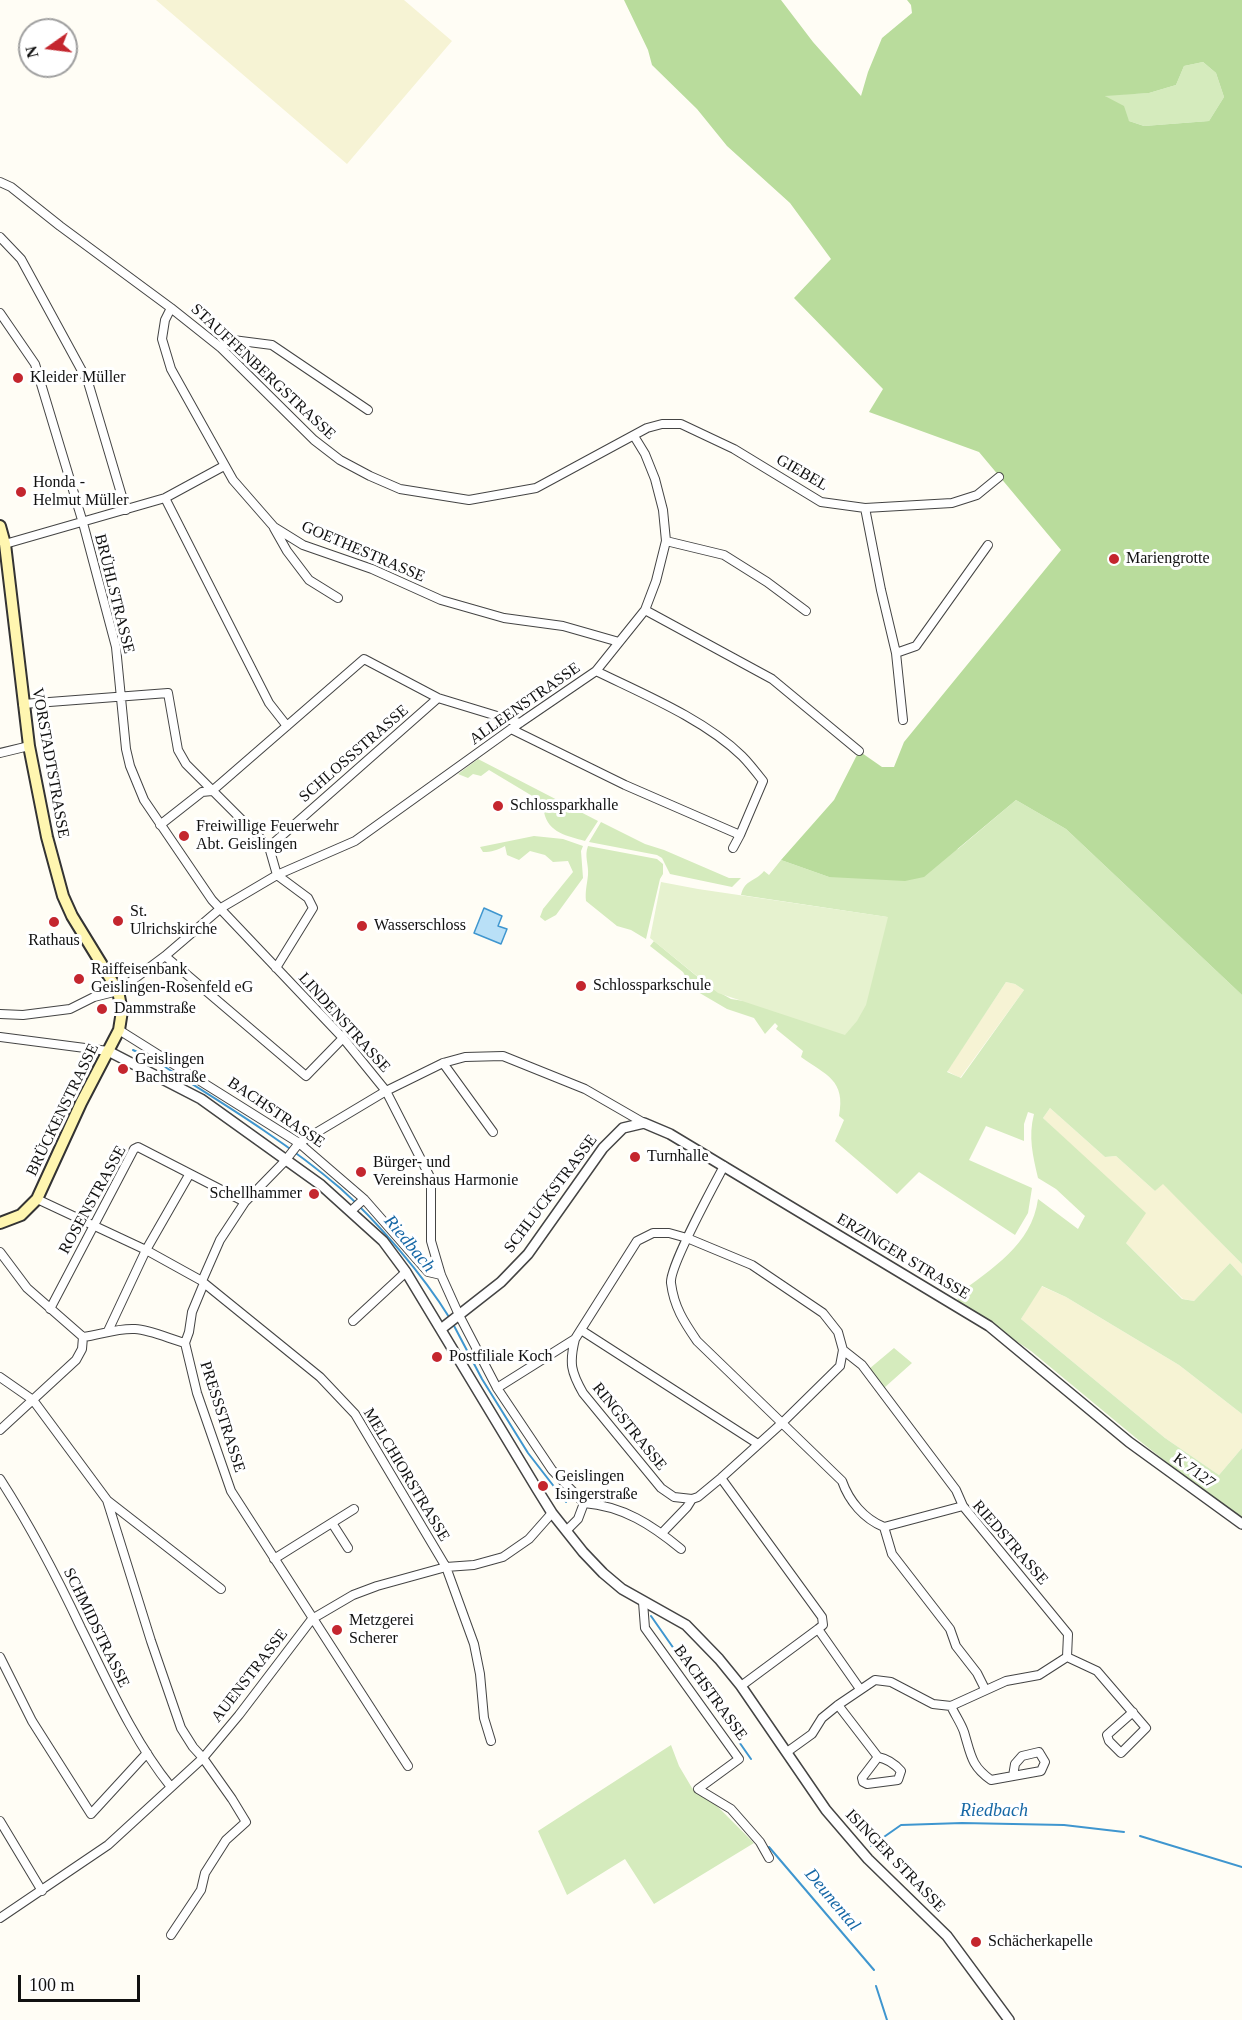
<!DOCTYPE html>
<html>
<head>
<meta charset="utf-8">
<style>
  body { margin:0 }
  #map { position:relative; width:1242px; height:2020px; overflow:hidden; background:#fffdf5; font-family:"Times New Roman",serif }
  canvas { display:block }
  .north { position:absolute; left:18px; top:18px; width:60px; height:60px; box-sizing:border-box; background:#fff; border:2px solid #a0a0a0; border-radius:50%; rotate:256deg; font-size:16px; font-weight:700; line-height:24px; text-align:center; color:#111 }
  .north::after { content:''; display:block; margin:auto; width:21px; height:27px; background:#c4262e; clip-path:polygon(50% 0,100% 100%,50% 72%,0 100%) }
  .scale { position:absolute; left:18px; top:1975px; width:122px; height:27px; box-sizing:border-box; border:3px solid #111; border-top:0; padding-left:8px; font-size:18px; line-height:21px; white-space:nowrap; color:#111; -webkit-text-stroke:4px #fff; paint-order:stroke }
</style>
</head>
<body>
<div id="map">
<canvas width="1242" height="2020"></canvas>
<div class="north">N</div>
<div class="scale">100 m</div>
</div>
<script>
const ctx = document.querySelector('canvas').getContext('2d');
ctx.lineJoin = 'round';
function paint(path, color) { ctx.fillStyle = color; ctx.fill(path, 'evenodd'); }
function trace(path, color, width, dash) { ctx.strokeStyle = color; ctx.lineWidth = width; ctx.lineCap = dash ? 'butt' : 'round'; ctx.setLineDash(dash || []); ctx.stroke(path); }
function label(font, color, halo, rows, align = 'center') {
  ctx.font = font + ' "Times New Roman",serif'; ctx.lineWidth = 6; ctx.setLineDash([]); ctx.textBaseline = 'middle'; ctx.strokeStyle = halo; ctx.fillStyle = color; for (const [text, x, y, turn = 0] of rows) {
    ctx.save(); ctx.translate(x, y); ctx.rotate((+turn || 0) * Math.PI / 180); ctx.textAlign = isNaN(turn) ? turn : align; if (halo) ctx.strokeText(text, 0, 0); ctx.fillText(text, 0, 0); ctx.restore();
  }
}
paint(new Path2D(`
  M156 0H404L452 41 347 164Z
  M1006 982 1015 984 1024 990 960 1078 947 1071Z
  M1050 1108 1105 1157 1116 1156 1155 1191 1163 1183 1242 1264V1276L1230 1263 1194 1301 1183 1299 1126 1243 1084 1157 1043 1118Z
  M1041 1286 1066 1297 1179 1365 1242 1414V1448L1219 1475 1165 1438 1021 1319Z`), '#f6f3d4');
paint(new Path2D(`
  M1203 62 1216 73 1224 97 1209 121 1144 126 1129 121 1104 95 1149 93 1176 85 1184 66Z
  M478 759 598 821 585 841C568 836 548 833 544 812L549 806 489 770 481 776 473 774 468 778 458 774Z
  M1016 800 1066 829 1242 995V1264L1163 1184 1155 1191 1116 1156 1105 1157 1050 1108 1043 1118 1146 1213 1126 1243 1182 1299 1194 1301 1230 1263 1242 1276V1414L1179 1365 1066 1297 1042 1286 1021 1319 1165 1438 1219 1475 1242 1448V1518L1213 1499 1136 1438 1031 1351 958 1302 957 1295C991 1269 1032 1245 1038 1199L1078 1229 1085 1216 1056 1189 1038 1178C1033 1156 1028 1137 1034 1114L1028 1112 1024 1124V1141L986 1126 969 1160 1032 1188 1028 1213 1015 1235 919 1172 897 1194 835 1141 844 1120 839 1116C846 1080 826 1075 801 1057L803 1051 776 1029 778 1026 775 1023 765 1034 754 1018 727 1009 698 992 689 983 683 972 650 946 654 941 710 987 731 999 744 1001 887 917 741 895C745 879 755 882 764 871L769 875 781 860 829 877 958 849ZM1006 982 1015 984 1024 990 961 1078 947 1072Z
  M601 822 645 844 664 850 729 878H741L732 887 670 874 662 858 657 855 589 842Z
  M534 836 563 839 583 846 581 851 583 878 556 915 545 921 540 917 543 909 573 872 568 861 553 862 545 855 530 851 519 860 507 855 505 846C497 850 492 852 483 852L480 847Z
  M588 846 657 859 663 864V874L660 879 646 939 631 930 617 926 586 901C585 891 587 885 588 875 589 865 584 856 588 846Z
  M894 1348 912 1363 884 1388 869 1369Z
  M671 1745 679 1766 692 1788 716 1805 754 1843 654 1904 625 1859 567 1895 538 1831Z`), '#d5ebbd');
paint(new Path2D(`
  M624 0H781L813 42 861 96 868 72 882 38 912 13 911 5 907 0H1242V995L1066 829 1016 800 924 877 905 881 829 877 781 860 834 800 859 751 882 767H894L904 742 1061 550 979 452 869 412 883 389 794 298 831 259 790 203 727 146 697 109 652 65 648 50ZM1203 62 1216 73 1224 97 1209 121 1144 126 1129 121 1124 106 1105 96 1149 93 1176 85 1184 66Z`), '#b9dc9c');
paint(new Path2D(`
  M661 882 698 889 888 917 866 1005 857 1021 845 1035 718 993 650 938Z`), '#e6f2cf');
const water = new Path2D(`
  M484 908 502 916 498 926 507 929 501 944 474 933Z`);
paint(water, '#b9e0f7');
trace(water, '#3f96cf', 1.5);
trace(new Path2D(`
  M133 1050 154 1060C217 1100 283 1139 340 1188 377 1221 423 1275 449 1317
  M452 1322 482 1379 528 1453 566 1502
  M651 1616 751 1759
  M1140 1836 1242 1867
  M871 1846 901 1825 962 1823 1064 1825 1124 1832
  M769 1847 874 1970
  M876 1986 887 2020`), '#3f96cf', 2);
const minor = new Path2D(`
  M0 182 11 187 60 226 171 308 220 347 314 440 340 460 370 476 400 489 469 500 536 488 647 428 662 424H681L734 449 821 502 865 508 952 503 977 495 999 477
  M0 237 21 259 88 382 126 510
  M171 308 165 320 162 339 171 369 233 480 274 527 303 545 372 569 441 600 504 618 563 626 619 642
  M0 313 35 364 83 523 116 647 126 749 130 766 144 800 212 900 343 1038 386 1091 431 1179V1241L441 1275 459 1315 497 1388 552 1470 584 1503 578 1519 567 1530
  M220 347 233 340 272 345 368 410
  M165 498 269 703 287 726
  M865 508 881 590 896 653 903 720
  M274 528 287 551 309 580 338 598
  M666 541 724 555 767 582 806 611
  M5 544 165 498 224 466
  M645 610 772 679 859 751
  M896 653 916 646 988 545
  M596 671C643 694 704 719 742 756 749 763 756 772 763 781L740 835
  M23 704 168 693 178 750 186 764 269 847 277 875
  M511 729 625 785 740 835 733 848
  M0 753 29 746
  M160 825 202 792 212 791 364 659 438 698 520 723
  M269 847 438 698
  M165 956 306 1076 343 1038
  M276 968 313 908 308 898 277 875
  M0 1014 23 1015 70 1009 94 997 118 991 165 956 221 908 277 875 355 841 511 729 596 671 645 610 656 581 666 541 663 510 655 479 645 454 634 436
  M119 1030 299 1143 364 1199 428 1272 441 1275
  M0 1037 108 1051
  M443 1063 493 1132
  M724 1166C714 1185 669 1267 671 1283 674 1307 684 1322 697 1341L842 1481C849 1501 864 1519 884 1527L963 1506 1068 1634 1067 1657 1039 1675 1006 1681 951 1706 933 1704 891 1682 875 1680 838 1705 822 1718 812 1734 787 1752
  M37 1199 146 1250 202 1281
  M351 1211 364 1199
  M0 1252 27 1288 83 1337C100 1335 116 1328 135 1329 151 1330 170 1339 185 1343
  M204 1283 320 1377 355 1414 446 1567 474 1644 480 1674 484 1718 491 1741
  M50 1309 134 1149 138 1147 245 1202
  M353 1321 406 1272
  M581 1330 758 1444
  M108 1331 146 1250 189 1175
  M843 1350 862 1365 956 1490 963 1506
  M0 1377 33 1400 107 1500 151 1641 181 1728 193 1747 203 1758 232 1799 246 1822 226 1840 205 1873 201 1890 171 1935
  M497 1388 575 1339
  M0 1430 76 1360 82 1349 83 1337
  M721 1478 822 1617 823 1625 818 1629 860 1689
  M0 1479C31 1527 57 1577 81 1628 108 1682 133 1740 171 1787
  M108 1501 221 1589
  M584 1503C623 1506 652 1525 681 1549
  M332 1523 348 1548
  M884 1527 892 1554 950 1629 956 1646 977 1673 985 1689
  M662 1533 687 1507 692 1499 698 1497 721 1478 782 1423 840 1366 843 1350 838 1332 823 1313 752 1265 687 1238 669 1233H653L637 1241 575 1339C569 1363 571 1372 583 1393L661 1488 674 1497 692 1499
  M274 1559 354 1509
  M643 1602 645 1628 739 1759 698 1789 731 1809 760 1842 769 1858
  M0 1657 32 1721 91 1814 147 1753
  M1067 1657 1097 1671 1146 1728 1121 1753 1109 1741 1107 1735 1133 1712
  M741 1686 818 1629
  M838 1705 878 1757C888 1759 894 1763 901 1771L898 1780 867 1784 863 1782 862 1778 878 1757
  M951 1706C955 1715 961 1723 964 1732 971 1755 971 1766 991 1780L1041 1771 1045 1762 1039 1752 1022 1756 1015 1764 1013 1776
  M408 1766 231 1491 197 1393 185 1343 189 1332 192 1312 204 1283 202 1281 220 1240 245 1202 285 1161 299 1143 386 1091 443 1063 465 1057 503 1056 585 1089 644 1123
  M0 1821 42 1891
  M0 1918 108 1845 203 1758 239 1715 312 1619 353 1595 377 1586 446 1567 474 1565 503 1557 529 1539 552 1513`);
const tertiary = new Path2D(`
  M108 1051 201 1099 321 1185 383 1241 406 1272 537 1489 552 1513 583 1552 603 1573 622 1589 686 1625 719 1659 741 1686 826 1810 868 1859 947 1936 1009 2020
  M441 1329 501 1282 528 1254 603 1148 623 1128 644 1123 670 1134 989 1326 1129 1442 1242 1524`);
const secondary = new Path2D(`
  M0 526 5 544 29 746 47 837 63 896 72 916 118 991 122 1011 119 1030 81 1103 37 1199 21 1215 0 1223`);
trace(minor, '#444', 10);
trace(tertiary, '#444', 12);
trace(secondary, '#333', 14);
trace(minor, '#fff', 8);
trace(tertiary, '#fff', 9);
trace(secondary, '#fff6b0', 10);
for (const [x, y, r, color] of [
  [18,378,6,"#c4262e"],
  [21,492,6,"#c4262e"],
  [1114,559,6,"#c4262e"],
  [498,806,6,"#c4262e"],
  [184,836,6,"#c4262e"],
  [118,921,6,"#c4262e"],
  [54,922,6,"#c4262e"],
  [362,926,6,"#c4262e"],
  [79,979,6,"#c4262e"],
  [581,986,6,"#c4262e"],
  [102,1009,6,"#c4262e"],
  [123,1069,6,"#c4262e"],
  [635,1157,6,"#c4262e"],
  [361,1172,6,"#c4262e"],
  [314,1194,6,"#c4262e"],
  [437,1357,6,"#c4262e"],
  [543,1486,6,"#c4262e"],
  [337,1630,6,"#c4262e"],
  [976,1942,6,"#c4262e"]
]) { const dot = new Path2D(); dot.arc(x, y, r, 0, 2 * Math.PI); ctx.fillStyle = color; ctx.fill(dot); trace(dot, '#fff', 2); }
label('16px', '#111', '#fff', [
  ["STAUFFENBERGSTRASSE",263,372,43],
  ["GIEBEL",802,473,30],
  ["GOETHESTRASSE",363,552,23],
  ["BRÜHLSTRASSE",114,594,76],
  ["ALLEENSTRASSE",525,704,-35],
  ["SCHLOSSSTRASSE",354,754,-41],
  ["VORSTADTSTRASSE",50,763,80],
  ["LINDENSTRASSE",344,1023,48],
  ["BRÜCKENSTRASSE",63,1110,-64],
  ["BACHSTRASSE",276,1113,34],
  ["SCHLUCKSTRASSE",551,1194,-53],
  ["ROSENSTRASSE",93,1200,-61],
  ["ERZINGER STRASSE",903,1257,31],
  ["PRESSSTRASSE",222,1417,72],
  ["RINGSTRASSE",629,1427,51],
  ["K 7127",1194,1471,36],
  ["MELCHIORSTRASSE",406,1475,59],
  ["RIEDSTRASSE",1010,1543,49],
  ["SCHMIDSTRASSE",96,1628,64],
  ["AUENSTRASSE",250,1676,-52],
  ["BACHSTRASSE",710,1693,54],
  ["ISINGER STRASSE",895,1861,46]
]);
label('16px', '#111', '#fff', [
  ["Kleider Müller",30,378],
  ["Honda -",33,483],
  ["Helmut Müller",33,501],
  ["Mariengrotte",1126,559],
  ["Schlossparkhalle",510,806],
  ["Freiwillige Feuerwehr",196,827],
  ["Abt. Geislingen",196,845],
  ["St.",130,912],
  ["Ulrichskirche",130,930],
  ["Wasserschloss",374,926],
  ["Rathaus",54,941,"center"],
  ["Raiffeisenbank",91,970],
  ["Geislingen-Rosenfeld eG",91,988],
  ["Schlossparkschule",593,986],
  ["Dammstraße",114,1009],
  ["Geislingen",135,1060],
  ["Bachstraße",135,1078],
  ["Turnhalle",647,1157],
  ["Bürger- und",373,1163],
  ["Vereinshaus Harmonie",373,1181],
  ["Schellhammer",302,1194,"right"],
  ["Postfiliale Koch",449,1357],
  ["Geislingen",555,1477],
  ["Isingerstraße",555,1495],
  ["Metzgerei",349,1621],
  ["Scherer",349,1639],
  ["Schächerkapelle",988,1942]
], 'left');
label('italic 18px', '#1768a6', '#fff', [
  ["Riedbach",409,1244,50],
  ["Riedbach",994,1811],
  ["Deunental",832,1900,50]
]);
</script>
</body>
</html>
